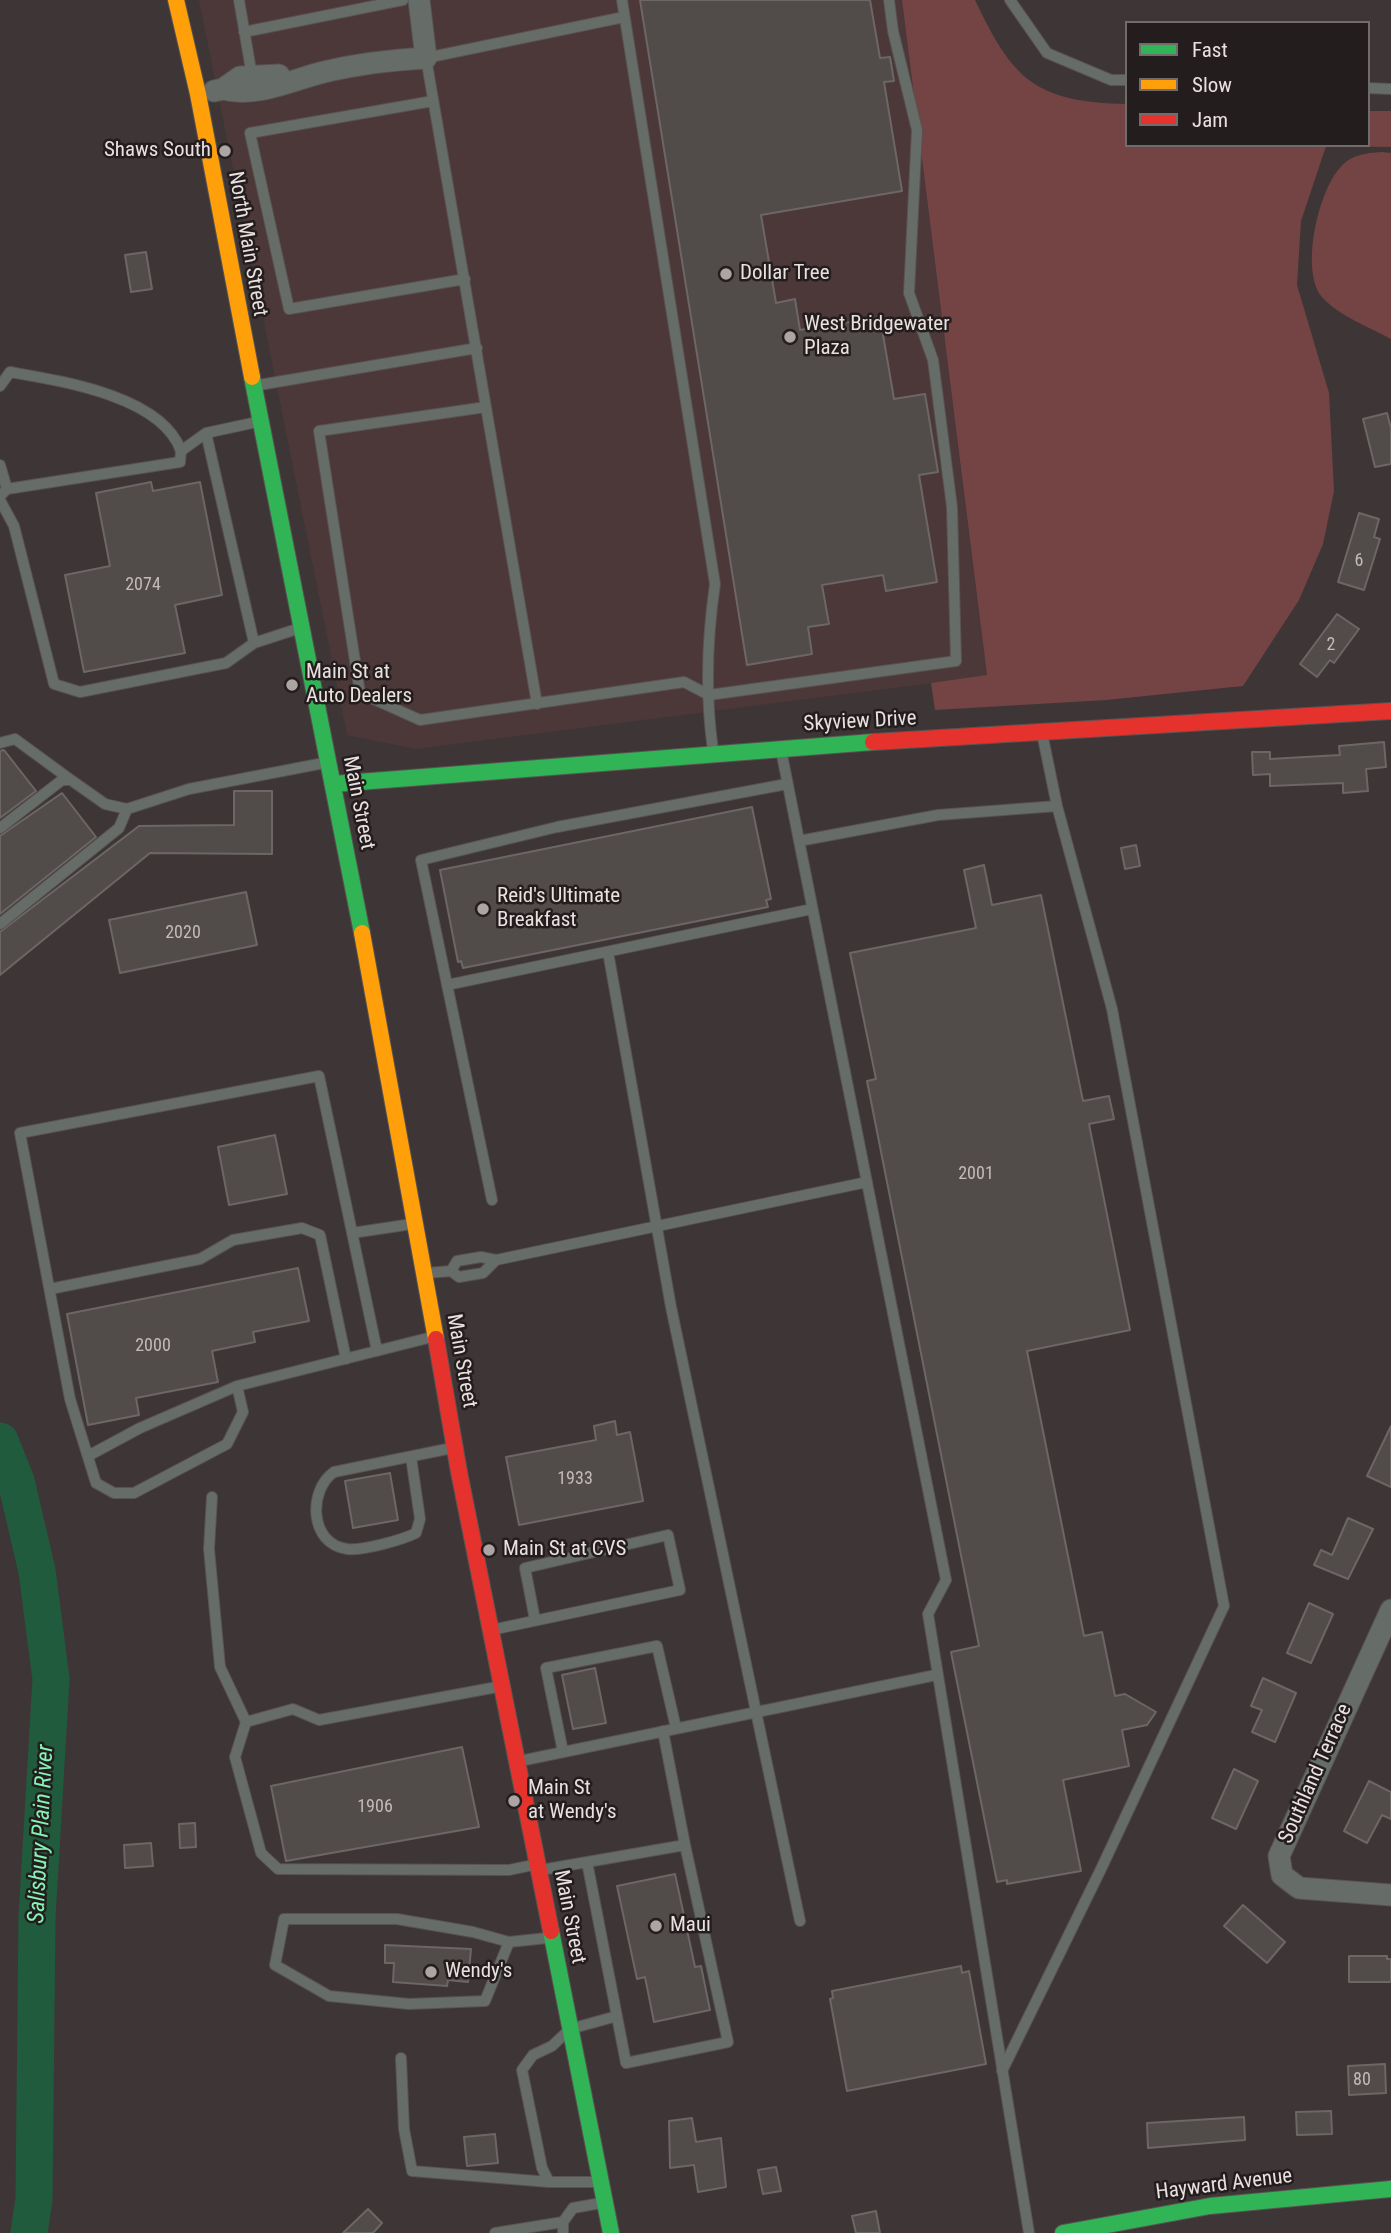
<!DOCTYPE html>
<html>
<head>
<meta charset="utf-8">
<style>
  body { margin:0 }
  #map { position:relative; width:1391px; height:2233px; overflow:hidden; background:#3e3636; font-family:"Roboto Condensed",sans-serif }
  canvas { display:block }
  .legend { position:absolute; left:1125px; top:21px; width:245px; height:126px; box-sizing:border-box; background:#231d1d; border:2px solid #726b6b; margin:0; padding:9px 12px; list-style:none; font-size:21px; color:#e9e0e0 }
  .legend li { display:flex; align-items:center; gap:14px; height:35px }
  .legend b { width:35px; border:2px solid #726b6b }
</style>
</head>
<body>
<div id="map">
<canvas width="1391" height="2233"></canvas>
<ul class="legend">
<li><b style="height:9px;background:#30b455"></b>Fast</li>
<li><b style="height:9px;background:#ff9f0a"></b>Slow</li>
<li><b style="height:9px;background:#e5322d"></b>Jam</li>
</ul>
</div>
<script>
const ctx = document.querySelector('canvas').getContext('2d');
ctx.lineJoin = 'round';
function paint(path, color) { ctx.fillStyle = color; ctx.fill(path, 'evenodd'); }
function trace(path, color, width, dash) { ctx.strokeStyle = color; ctx.lineWidth = width; ctx.lineCap = dash ? 'butt' : 'round'; ctx.setLineDash(dash || []); ctx.stroke(path); }
function label(font, color, halo, rows, align = 'center') {
  ctx.font = font + ' "Roboto Condensed",sans-serif'; ctx.lineWidth = 5; ctx.setLineDash([]); ctx.textBaseline = 'middle'; ctx.strokeStyle = halo; ctx.fillStyle = color; for (const [text, x, y, turn = 0] of rows) {
    ctx.save(); ctx.translate(x, y); ctx.rotate((+turn || 0) * Math.PI / 180); ctx.textAlign = isNaN(turn) ? turn : align; if (halo) ctx.strokeText(text, 0, 0); ctx.fillText(text, 0, 0); ctx.restore();
  }
}
paint(new Path2D(`
  M199 0H902L987 676 416 749 347 735Z`), '#4c3838');
paint(new Path2D(`
  M902 0H975C1013 80 1035 102 1127 104V145H1368V111H1391V147L1326 146 1301 221 1297 285 1329 393 1334 491 1323 544 1299 600 1243 686 1106 700 935 710 931 683 987 675Z
  M1382 152 1391 153V339C1369 327 1339 316 1322 297 1300 271 1318 193 1339 169 1350 155 1365 153 1382 152Z`), '#744344');
trace(new Path2D(`
  M0 1441 16 1481 37 1571 51 1679 37 1917 34 2199 29 2233`), '#215b3d', 37);
const building = new Path2D(`
  M640 0H870L880 58 890 57 894 81 884 82 902 191 761 215 776 303 795 299 800 330 880 317 894 399 925 394 938 472 919 475 937 582 886 591 883 575 822 585 829 624 808 627 812 654 747 665Z
  M146 252 152 289 131 292 125 255Z
  M1387 413 1391 428V464L1375 467 1363 419Z
  M151 482 153 491 200 482 222 595 175 605 185 653 84 672 65 575 110 566 96 493Z
  M1359 513 1379 519 1374 537 1380 539 1364 590 1338 582Z
  M1337 614 1359 629 1334 663 1330 660 1317 677 1300 664Z
  M1384 742 1386 767 1366 769 1368 791 1343 793V783L1270 786V774L1253 775 1252 752H1270V759L1340 755 1339 746Z
  M4 750 36 791 0 818V751Z
  M234 791H272V854L150 853 0 975V932L139 826 234 825Z
  M62 793 96 837 0 914V836Z
  M752 807 771 899 766 900 768 907 463 968 461 961 458 962 440 870Z
  M1136 845 1140 866 1125 869 1121 848Z
  M984 865 992 905 1041 895 1083 1101 1109 1096 1114 1119 1089 1124 1130 1330 1027 1351 1084 1636 1102 1632 1115 1696 1125 1694 1156 1712 1147 1725 1122 1730 1129 1766 1063 1780 1081 1871 1007 1884V1880L997 1882 951 1652 979 1646 867 1081 876 1079 850 953 976 928 964 870Z
  M246 892 257 945 120 973 109 920Z
  M275 1135 287 1194 229 1205 218 1147Z
  M298 1268 309 1321 253 1332 255 1342 212 1351 218 1382 136 1398 139 1415 88 1425 67 1314Z
  M615 1421 617 1435 630 1432 643 1501 519 1525 506 1457 596 1440 594 1426Z
  M1391 1426V1487L1367 1476Z
  M390 1473 398 1520 353 1528 345 1481Z
  M1348 1518 1373 1529 1348 1579 1314 1565 1321 1550 1332 1555Z
  M1309 1603 1333 1614 1311 1663 1287 1653Z
  M595 1668 606 1723 573 1729 562 1675Z
  M1263 1678 1296 1693 1275 1742 1252 1732 1262 1710 1251 1706Z
  M462 1747 479 1827 286 1861 271 1786Z
  M1234 1769 1258 1781 1236 1829 1212 1818Z
  M1369 1781 1391 1792V1819L1382 1815 1367 1843 1344 1831Z
  M195 1823 196 1847 180 1848 179 1824Z
  M151 1843 153 1866 125 1868 124 1845Z
  M675 1874 695 1967 701 1966 710 2010 654 2022 645 1977 637 1979 617 1886Z
  M1243 1905 1285 1942 1267 1963 1224 1926Z
  M385 1945 471 1949 468 1982 448 1980 447 1986 393 1982 394 1963H385Z
  M1349 1956H1387V1959H1391V1982H1349Z
  M961 1966 962 1973 969 1971 986 2064 847 2091 830 1999 833 1998 832 1991Z
  M1385 2064 1386 2093 1349 2095 1348 2066Z
  M1331 2111 1332 2134 1297 2135 1296 2112Z
  M1244 2117 1245 2140 1148 2148 1147 2123Z
  M692 2118 696 2142 721 2138 726 2187 698 2192 694 2165 670 2168 669 2121Z
  M495 2134 498 2163 467 2166 464 2137Z
  M776 2167 781 2191 763 2194 758 2170Z
  M368 2209 382 2223 373 2233H343Z
  M876 2211 880 2233H856L852 2216Z`);
paint(building, '#514b4a');
trace(building, '#6c6666', 2);
const lane = new Path2D(`
  M239 0 252 76
  M622 0 715 584C707 639 705 694 713 750
  M1010 0 1047 53 1111 80H1127
  M244 32 403 0
  M1368 88 1391 89
  M433 101 250 133 289 309 465 279
  M259 385 477 348
  M0 386 10 372C61 381 162 396 181 451
  M486 407 319 431 360 693 420 720 684 682 709 695 956 661 952 507 933 360 909 293 917 130 893 31 889 0
  M206 433 254 643
  M0 465 7 489
  M0 496 7 489 180 462 181 451 206 433 257 422
  M0 500 14 526 54 684 80 692 226 663 254 643 300 628
  M537 704 426 58 624 17
  M0 743 15 739 71 780
  M781 750 946 1580 928 1614 1029 2233
  M0 828 62 780H71L105 804 127 809 189 789 324 763
  M799 841 938 815 1057 806
  M0 924 119 828 127 809
  M608 952 671 1307 800 1921
  M447 985 812 909
  M492 1200 421 860 557 827 787 784
  M352 1233 412 1224
  M451 1271 457 1261 481 1257 496 1260 867 1182
  M427 1273 451 1271 459 1277 483 1273 496 1260
  M50 1289 200 1259 233 1240 302 1228 320 1235 346 1359
  M237 1386 243 1412 227 1444 134 1493H114L96 1483 70 1399 20 1133 319 1076 377 1351
  M88 1456 140 1428 237 1386 432 1337
  M411 1457 420 1519 416 1533C402 1540 362 1551 347 1549 309 1544 308 1490 334 1472L452 1448
  M212 1497 209 1549 220 1667 246 1722
  M496 1629 680 1590 668 1535 525 1568 535 1620
  M497 1687 319 1720 293 1709 246 1722 235 1757 261 1853 278 1869 509 1870 533 1865
  M563 1752 546 1668 657 1646 676 1728
  M520 1761 936 1675
  M587 1862 626 2063 728 2042 685 1845
  M541 1870 685 1845 663 1731
  M509 1942 485 2001 409 2004 329 1996 275 1965 284 1919H397L473 1932 509 1942 547 1938
  M401 2058 404 2129 412 2171 549 2182
  M1002 2071 1101 1869 1224 1606 1112 1009 1057 806 1042 733
  M598 2182H549L542 2168 522 2070 533 2055 552 2046 570 2029 617 2016
  M495 2233 563 2222
  M563 2233V2222L573 2208 601 2203`);
const street = new Path2D(`
  M223 89C256 98 291 80 324 72 357 64 392 60 426 58L419 0
  M214 91 223 89 240 77 279 75
  M1391 1610 1279 1856 1282 1875 1299 1888 1391 1895`);
const fast = new Path2D(`
  M252 377 362 933
  M333 784 873 742
  M551 1931 611 2233
  M1063 2233 1210 2206 1391 2189`);
const slow = new Path2D(`
  M176 0 198 94 252 377
  M362 933 436 1339`);
const jam = new Path2D(`
  M873 742 1391 711
  M436 1339 459 1472 551 1931`);
trace(lane, '#595252', 12);
trace(street, '#595252', 23);
trace(fast, '#595252', 18);
trace(slow, '#595252', 18);
trace(jam, '#595252', 18);
trace(lane, '#666d68', 10);
trace(street, '#666d68', 21);
trace(fast, '#30b455', 16);
trace(slow, '#ff9f0a', 16);
trace(jam, '#e5322d', 16);
for (const [x, y, r, color] of [
  [225,151,7,"#ada4a4"],
  [726,274,7,"#ada4a4"],
  [790,337,7,"#ada4a4"],
  [292,685,7,"#ada4a4"],
  [483,909,7,"#ada4a4"],
  [489,1550,7,"#ada4a4"],
  [514,1801,7,"#ada4a4"],
  [656,1926,7,"#ada4a4"],
  [431,1972,7,"#ada4a4"]
]) { const dot = new Path2D(); dot.arc(x, y, r, 0, 2 * Math.PI); ctx.fillStyle = color; ctx.fill(dot); trace(dot, '#231d1d', 2.5); }
label('18px', '#c3bbba', null, [
  ["6",1359,561],
  ["2074",143,585],
  ["2",1331,645],
  ["2020",183,933],
  ["2001",976,1174],
  ["2000",153,1346],
  ["1933",575,1479],
  ["1906",375,1807],
  ["80",1362,2080]
]);
label('21px', '#e9e0e0', '#231d1d', [
  ["Shaws South",211,151,"right"],
  ["Dollar Tree",740,274],
  ["West Bridgewater",804,325],
  ["Plaza",804,349],
  ["Main St at",306,673],
  ["Auto Dealers",306,697],
  ["Reid's Ultimate",497,897],
  ["Breakfast",497,921],
  ["Main St at CVS",503,1550],
  ["Main St",528,1789],
  ["at Wendy's",528,1813],
  ["Maui",670,1926],
  ["Wendy's",445,1972]
], 'left');
label('21px', '#e9e0e0', '#231d1d', [
  ["North Main Street",247,244,80],
  ["Skyview Drive",860,722,-3],
  ["Main Street",358,803,79],
  ["Main Street",461,1361,80],
  ["Southland Terrace",1316,1774,-66],
  ["Main Street",569,1917,79],
  ["Hayward Avenue",1224,2185,-7]
]);
label('italic 23px', '#84f4b5', '#231d1d', [
  ["Salisbury Plain River",42,1834,-87]
]);
</script>
</body>
</html>
